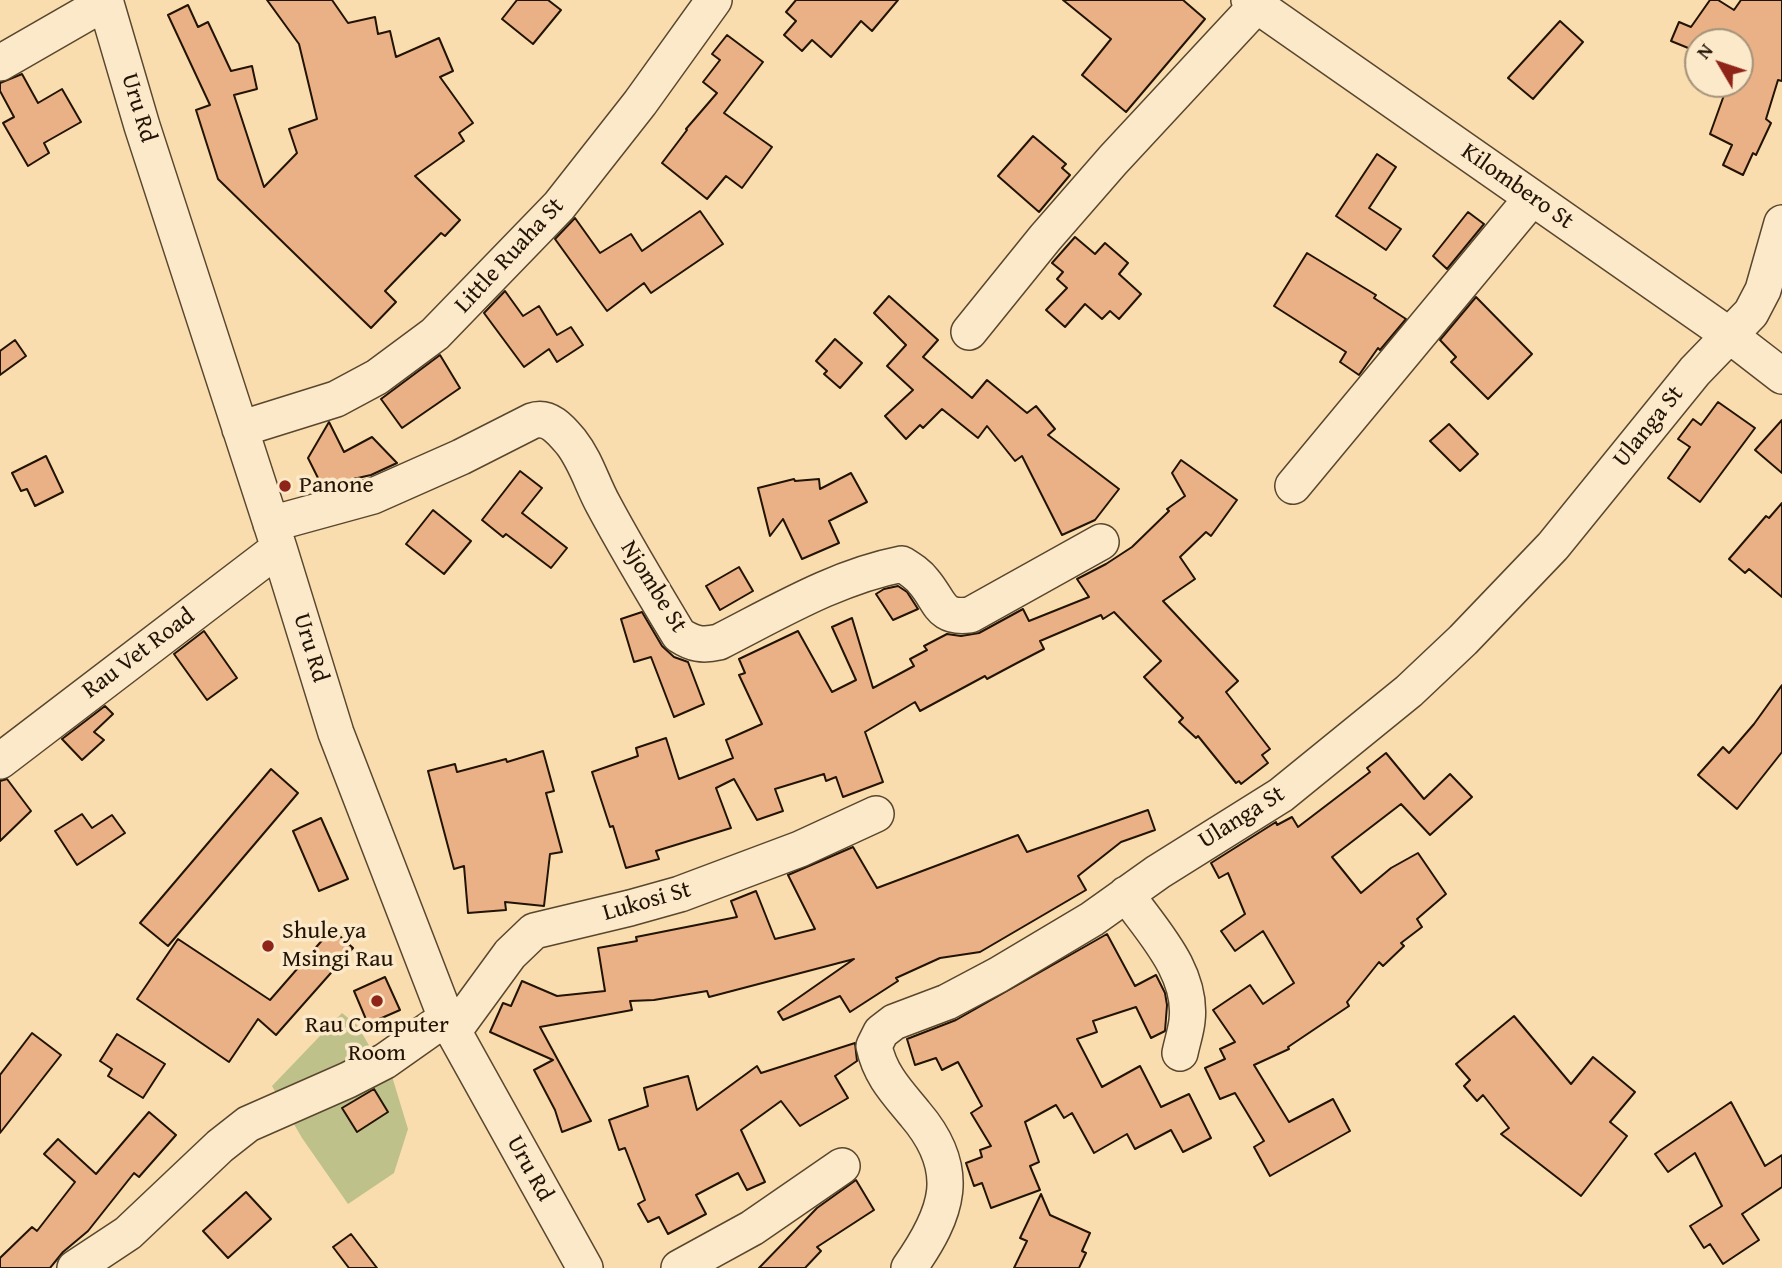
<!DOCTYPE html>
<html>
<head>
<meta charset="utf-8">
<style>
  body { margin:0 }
  #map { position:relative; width:1782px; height:1268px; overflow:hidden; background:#f9ddae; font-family:"Gentium Book Plus",serif }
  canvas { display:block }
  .north { position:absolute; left:1684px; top:28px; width:70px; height:70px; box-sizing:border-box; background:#fbe9ca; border:2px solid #a4937b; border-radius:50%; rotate:309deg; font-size:19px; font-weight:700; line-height:28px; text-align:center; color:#221304 }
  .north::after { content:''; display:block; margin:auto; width:24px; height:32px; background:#8f2418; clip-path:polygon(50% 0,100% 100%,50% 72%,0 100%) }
</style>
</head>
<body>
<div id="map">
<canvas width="1782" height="1268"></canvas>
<div class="north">N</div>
</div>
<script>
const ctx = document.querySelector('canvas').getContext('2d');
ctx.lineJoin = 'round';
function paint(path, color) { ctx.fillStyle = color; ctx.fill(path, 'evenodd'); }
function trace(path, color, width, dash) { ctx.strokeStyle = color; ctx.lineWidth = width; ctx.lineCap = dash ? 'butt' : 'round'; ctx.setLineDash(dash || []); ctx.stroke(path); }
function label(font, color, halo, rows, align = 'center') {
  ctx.font = font + ' "Gentium Book Plus",serif'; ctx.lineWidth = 7; ctx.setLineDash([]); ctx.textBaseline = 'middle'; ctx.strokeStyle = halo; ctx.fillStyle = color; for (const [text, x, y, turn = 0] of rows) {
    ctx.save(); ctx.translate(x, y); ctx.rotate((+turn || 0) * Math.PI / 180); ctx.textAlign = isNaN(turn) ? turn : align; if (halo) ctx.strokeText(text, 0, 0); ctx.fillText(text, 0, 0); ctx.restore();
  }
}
paint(new Path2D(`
  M342 1013 357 1025 380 1064 391 1073 408 1129 394 1173 348 1204 302 1138 272 1086Z`), '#bec18a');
const building = new Path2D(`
  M267 0H332L348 23 375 17 378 34 390 31 396 57 439 38 453 71 440 77 473 123 459 133 464 141 415 176 460 220 445 236 441 233 385 291 396 302 371 328 218 179 196 110 210 105 168 15 188 5 198 27 208 22 231 71 252 66 257 89 234 95 264 187 297 153 289 129 317 119 299 44Z
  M517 0H548L561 10 533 44 502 19Z
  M796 0H898L872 31 861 21 831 57 812 40 802 51 784 35 796 21 786 12Z
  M1063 0H1183L1205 19 1126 112 1082 75 1111 39Z
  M1710 0H1718L1734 10 1741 0H1782V81L1778 80 1766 119 1771 123 1756 155 1753 153 1743 175 1723 165 1732 145 1710 134 1728 84H1740V42H1698V52L1671 41 1679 22 1691 27Z
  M1560 21 1583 42 1533 99 1508 78Z
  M727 35 763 62 724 113 772 147 742 188 726 176 707 199 662 163 687 130 686 129 717 93 703 82 720 60 712 54Z
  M22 74 38 103 62 89 81 122 44 143 49 153 28 166 3 123 14 117 0 91V83Z
  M1033 136 1066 164 1062 168 1070 175 1039 212 998 176Z
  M1377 154 1396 167 1369 208 1401 229 1386 250 1336 216Z
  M700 211 723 244 651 293 644 283 607 311 555 239 575 218 600 253 631 234 642 251Z
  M1468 212 1484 224 1447 269 1433 256Z
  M1075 237 1095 254 1105 243 1128 263 1119 274 1141 294 1119 319 1110 311 1102 319 1085 304 1065 327 1046 310 1067 288 1057 279 1063 272 1052 263Z
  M1307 253 1376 295 1374 298 1406 319 1380 350 1378 348 1359 375 1340 362 1346 352 1274 306Z
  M505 291 523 316 539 306 557 335 571 327 583 345 557 362 549 349 524 367 484 313Z
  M889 296 938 340 923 357 972 398 987 380 1027 413 1036 406 1055 429 1048 435 1119 489 1095 520 1062 535 1022 456 1015 461 987 426 978 438 942 409 923 428 920 425 906 439 885 416 913 390 887 366 906 345 874 313Z
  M1476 297 1532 354 1488 399 1451 362 1456 357 1440 340Z
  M835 339 862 363 840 388 824 374 827 371 816 361Z
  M15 340 26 356 0 375V351Z
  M440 355 460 388 402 428 381 399Z
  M1718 402 1755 428 1700 502 1668 478 1690 447 1678 439 1693 419 1701 425Z
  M1782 420V473L1755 450Z
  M329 422 344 452 372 437 397 463 371 475 322 486 308 458Z
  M1449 424 1478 454 1460 471 1430 441Z
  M46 456 63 492 35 506 27 489 21 491 12 473Z
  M1181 460 1237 500 1211 536 1206 532 1180 557 1195 579 1163 601 1238 681 1226 692 1270 749 1262 755 1268 763 1241 784 1239 781 1236 783 1198 736 1196 738 1179 722 1183 718 1144 677 1161 661 1114 612 1103 619 1101 615 1040 641 1044 649 1017 663 987 679 985 676 920 711 915 702 865 732 883 782 843 797 836 777 826 781 824 774 775 789 783 811 757 820 734 779 716 788 731 828 656 851 659 859 626 868 613 826 610 827 592 772 638 756 636 748 666 738 679 779 733 758 726 740 762 724 739 675 745 673 739 659 798 631 832 692 856 680 832 627 852 618 873 688 914 666 910 659 927 650 924 646 947 634 961 636 979 633 1023 609 1029 621 1089 597 1077 579 1106 564 1132 547 1169 511 1167 509 1185 496 1172 473Z
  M520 471 542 488 522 513 567 548 551 568 506 534 503 537 482 520Z
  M851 473 867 502 829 521 839 543 802 559 783 519 770 536 758 488 794 479 795 481 819 479 820 489Z
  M1782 503V597L1749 569 1745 573 1729 559 1766 516 1769 518Z
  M433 510 471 541 444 574 406 544Z
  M739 567 753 591 720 610 706 586Z
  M898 586 907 592 918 609 893 620 876 594 884 589Z
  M642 612 662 646 674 657 688 662 704 704 674 717 651 657 634 662 621 619Z
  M204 631 237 678 207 700 174 654Z
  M1782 685V752L1737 809 1698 775 1723 747 1729 753 1754 724Z
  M105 706 113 714 94 732 104 740 82 760 62 739Z
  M543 751 554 791 546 793 562 852 550 854 544 906 505 902 506 910 468 913 464 866 454 869 428 771 455 764 457 772 506 759 507 762Z
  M1386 753 1424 799 1450 774 1472 797 1430 835 1401 804 1332 857 1361 893 1391 868 1418 853 1446 894 1417 919 1422 927 1401 943 1404 946 1383 966 1379 962 1347 1002 1349 1006 1288 1047 1289 1049 1254 1065 1289 1122 1333 1099 1350 1131 1270 1176 1254 1147 1264 1141 1235 1093 1220 1099 1205 1068 1225 1059 1220 1049 1235 1042 1213 1010 1250 985 1263 1004 1294 983 1263 931 1235 951 1221 931 1245 914 1228 873 1219 878 1211 863 1276 822 1277 825 1292 817 1298 827 1370 772 1367 768Z
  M271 769 298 793 168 946 140 923Z
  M7 779 31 811 0 841V781Z
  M1148 810 1155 830 1121 842 1078 876 1086 890 980 952 940 958 896 978 898 981 850 1012 840 996 783 1020 778 1012 854 959 709 997 707 991 654 1000 630 1001 632 1010 540 1027 591 1121 562 1132 555 1110 534 1070 553 1060 490 1032 503 1003 511 1006 522 981 557 996 605 991 598 948 637 941 636 937 737 917 731 901 756 891 775 939 815 929 788 875 853 847 877 888 1018 835 1027 852Z
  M82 814 92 828 112 815 125 833 77 865 55 831Z
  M321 818 348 879 319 891 293 831Z
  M332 929 353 948 276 1035 258 1019 229 1062 137 999 178 939 270 1000Z
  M1107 934 1135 986 1156 975 1165 993 1167 1005 1165 1031 1151 1038 1136 1007 1093 1021 1097 1032 1077 1039 1102 1087 1140 1066 1161 1107 1189 1094 1211 1138 1183 1152 1171 1130 1135 1149 1127 1134 1094 1153 1072 1113 1064 1118 1056 1105 1025 1122 1039 1162 1030 1166 1040 1190 991 1208 982 1183 974 1186 966 1163 982 1157 980 1150 991 1146 971 1113 982 1106 958 1062 942 1070 936 1058 915 1065 907 1039 956 1020Z
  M385 977 400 1010 368 1024 354 991Z
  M1514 1016 1571 1084 1593 1057 1635 1092 1610 1122 1627 1136 1581 1196 1501 1134 1509 1128 1483 1095 1477 1101 1464 1086 1470 1080 1456 1064Z
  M32 1033 61 1055 0 1133V1075Z
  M117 1034 165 1064 143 1098 108 1076 112 1069 100 1061Z
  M855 1043 857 1061 835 1076 848 1098 800 1126 781 1101 741 1130 765 1182 747 1190 738 1173 696 1195 706 1214 668 1234 659 1217 648 1222 638 1204 645 1200 625 1148 619 1150 609 1120 648 1106 644 1088 688 1076 697 1110 757 1066 761 1073Z
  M374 1089 388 1112 357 1132 342 1108Z
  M1731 1102 1765 1166 1782 1155V1187L1742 1214 1759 1240 1723 1264 1710 1244 1704 1248 1690 1226 1722 1206 1695 1153 1668 1172 1655 1154Z
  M149 1112 176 1135 139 1177 134 1173 88 1231 63 1252 50 1268H0V1258L32 1227 37 1231 75 1182 44 1154 58 1139 96 1174Z
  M856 1180 874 1210 817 1247 821 1251 805 1268H759L817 1208Z
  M246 1192 271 1219 228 1258 203 1231Z
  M1041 1194 1050 1215 1090 1233 1082 1251 1086 1253 1079 1268H1014L1027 1241 1020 1238Z
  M351 1234 377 1268H349L333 1247Z`);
paint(building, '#eab186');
trace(building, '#221304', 2);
const minor = new Path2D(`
  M105 0 142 126 279 548 336 733 446 1018 585 1268
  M1249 0 1729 335 1782 376
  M0 63 106 2
  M969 332 1045 238 1113 160 1257 5
  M240 429 336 399 377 377 435 334 559 206 640 103 714 0
  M1293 486 1532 198
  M271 524 373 496 461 457 532 421C549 415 561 430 571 442 586 461 592 484 603 504 627 549 653 592 679 635 693 644 702 646 719 642 778 612 836 577 902 564 910 569 918 574 924 582 941 602 939 619 970 615L1101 542
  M0 761 279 548
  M1126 894C1152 931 1193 972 1187 1021 1186 1031 1182 1043 1180 1053
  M453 1032 510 954 534 931 630 908 680 894 800 849 876 814
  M75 1268 128 1233 220 1146 248 1124 348 1080 385 1061 446 1018
  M679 1268 752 1228 842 1166
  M909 1268C948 1213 963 1170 915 1114 897 1092 880 1075 874 1046L881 1032 894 1022 947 1002 998 975 1092 919 1158 872 1281 795 1409 691 1463 640 1553 546 1695 371 1751 313 1763 290 1782 223`);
trace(minor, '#58462e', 38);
trace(minor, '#fbe9ca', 35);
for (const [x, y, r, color] of [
  [285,486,7,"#8f2418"],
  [268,946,7,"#8f2418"],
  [377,1001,7,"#8f2418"]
]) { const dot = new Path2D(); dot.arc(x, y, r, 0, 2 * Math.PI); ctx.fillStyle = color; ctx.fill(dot); trace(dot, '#fbe9ca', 2.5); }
label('24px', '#221304', '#fbe9ca', [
  ["Uru Rd",138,108,73],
  ["Kilombero St",1517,187,35],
  ["Little Ruaha St",510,256,-47],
  ["Ulanga St",1649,427,-51],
  ["Njombe St",653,587,58],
  ["Uru Rd",310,648,73],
  ["Rau Vet Road",139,654,-37],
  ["Ulanga St",1242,818,-32],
  ["Lukosi St",647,902,-16],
  ["Uru Rd",529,1169,61]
]);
label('24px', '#221304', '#fbe9ca', [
  ["Panone",299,486],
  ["Shule ya",282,932],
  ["Msingi Rau",282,960],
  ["Rau Computer",377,1026,"center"],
  ["Room",377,1054,"center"]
], 'left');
</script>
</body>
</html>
